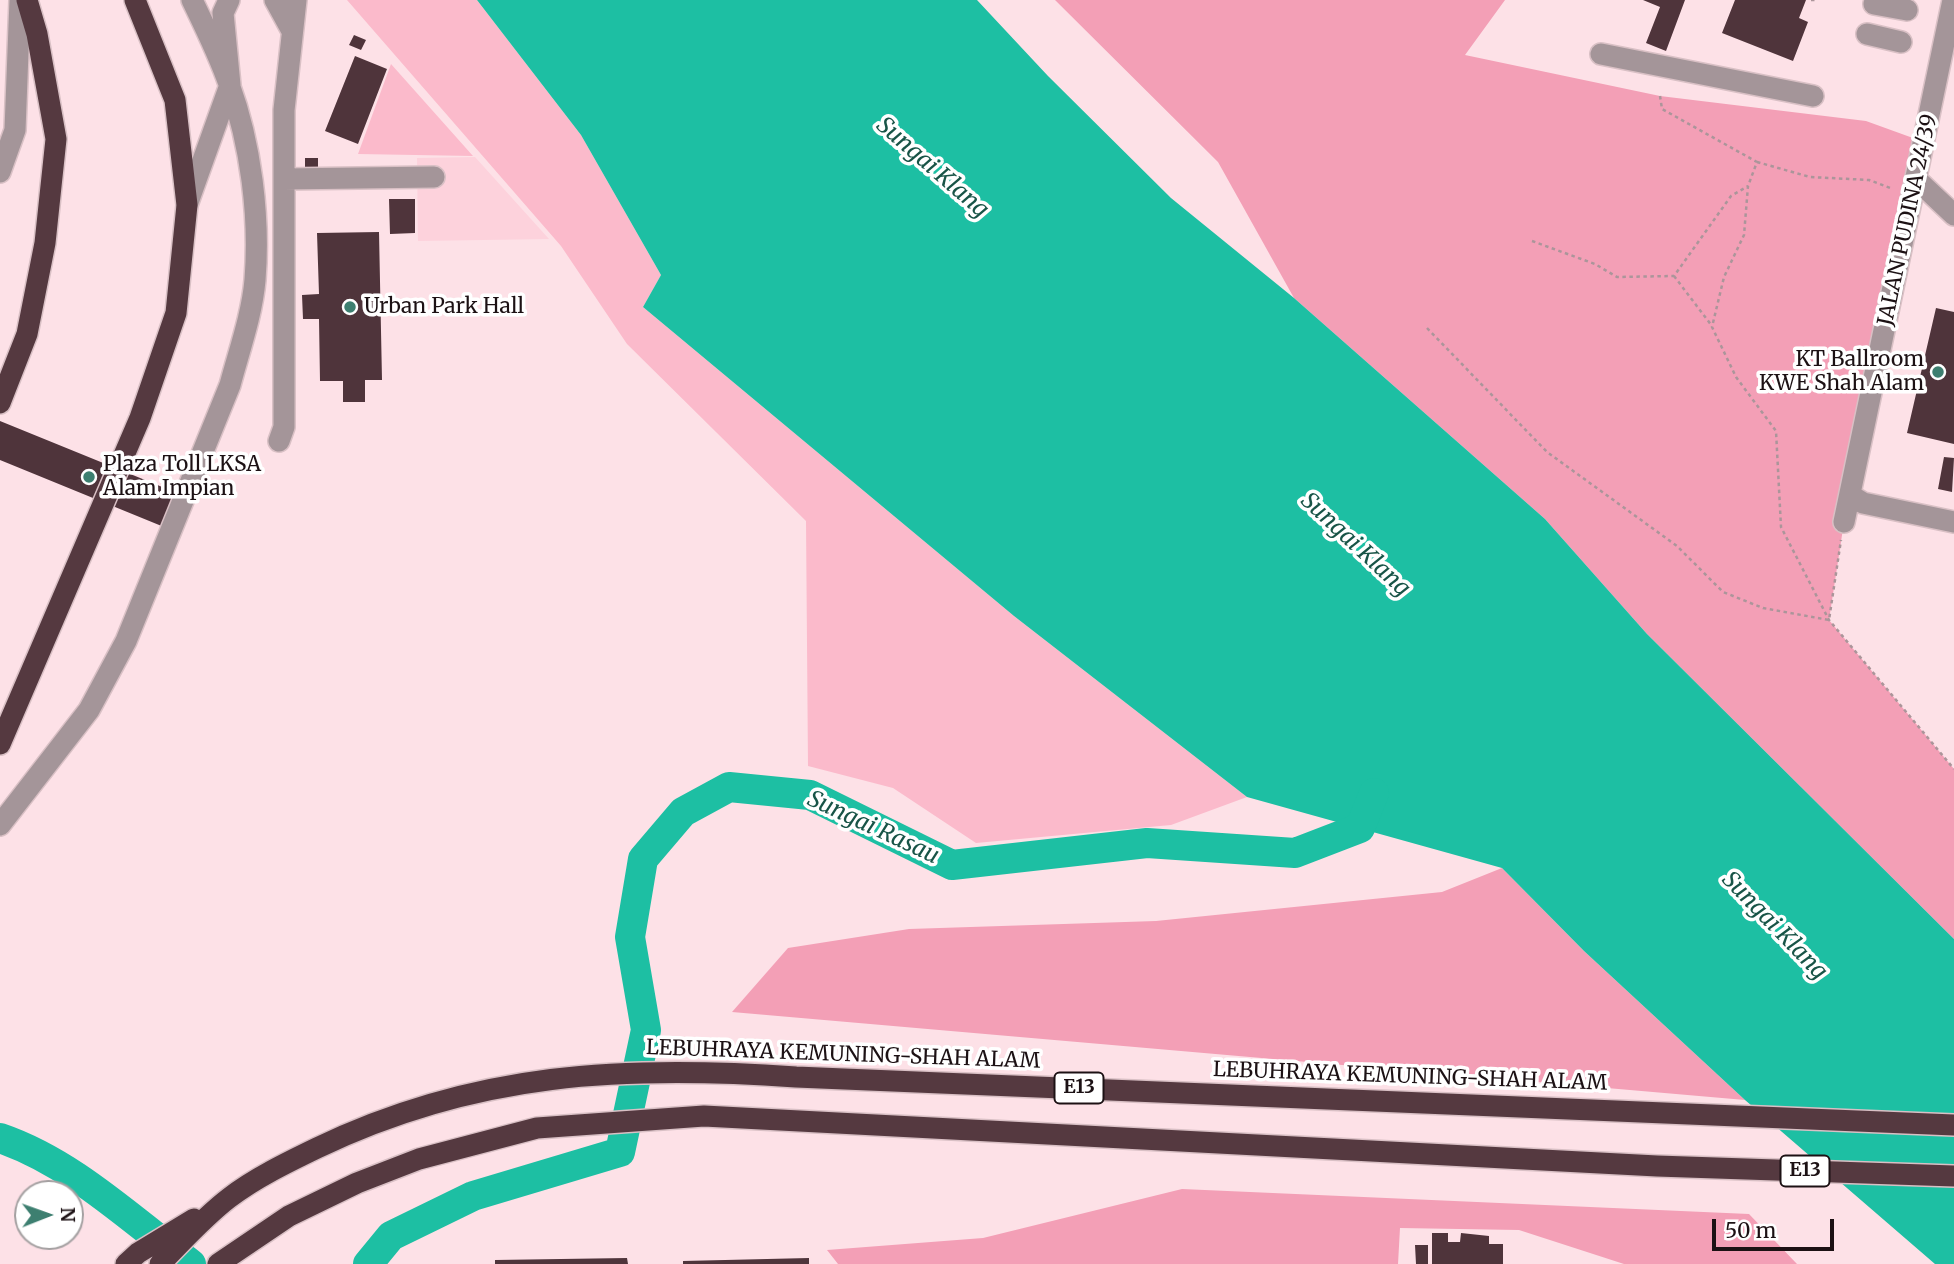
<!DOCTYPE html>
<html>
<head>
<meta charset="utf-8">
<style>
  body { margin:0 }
  #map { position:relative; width:1954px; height:1264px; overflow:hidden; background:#fde1e7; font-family:Merriweather,serif }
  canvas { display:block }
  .north { position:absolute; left:14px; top:1180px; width:70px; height:70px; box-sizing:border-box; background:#fff; border:2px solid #a4a0a1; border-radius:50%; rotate:89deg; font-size:19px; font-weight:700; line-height:28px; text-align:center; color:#1c1114 }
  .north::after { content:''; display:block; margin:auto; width:24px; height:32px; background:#3d7f70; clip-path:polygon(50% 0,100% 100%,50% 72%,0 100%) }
  .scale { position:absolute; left:1712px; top:1219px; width:122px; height:32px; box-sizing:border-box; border:4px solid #1c1114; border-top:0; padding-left:9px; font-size:21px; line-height:24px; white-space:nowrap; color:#1c1114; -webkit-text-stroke:5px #fff; paint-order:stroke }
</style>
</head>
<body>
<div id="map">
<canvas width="1954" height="1264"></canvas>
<div class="north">N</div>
<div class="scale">50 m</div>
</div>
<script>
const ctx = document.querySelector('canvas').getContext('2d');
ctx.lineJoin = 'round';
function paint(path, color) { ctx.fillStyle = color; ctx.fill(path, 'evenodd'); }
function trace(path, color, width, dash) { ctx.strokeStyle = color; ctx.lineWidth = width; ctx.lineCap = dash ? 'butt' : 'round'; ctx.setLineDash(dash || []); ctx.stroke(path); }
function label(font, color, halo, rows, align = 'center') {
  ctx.font = font + ' Merriweather,serif'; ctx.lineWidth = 7; ctx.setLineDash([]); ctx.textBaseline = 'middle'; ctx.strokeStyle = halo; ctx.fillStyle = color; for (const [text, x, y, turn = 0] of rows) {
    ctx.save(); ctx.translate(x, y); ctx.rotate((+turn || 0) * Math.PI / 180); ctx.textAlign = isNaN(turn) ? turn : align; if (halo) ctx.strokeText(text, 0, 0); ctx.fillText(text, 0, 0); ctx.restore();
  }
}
paint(new Path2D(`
  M475 157 549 239 418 241 417 158Z`), '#fdd2dc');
paint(new Path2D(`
  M347 0H477L581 135 661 275 643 307 1014 616 1247 797 1171 825 976 843 893 788 808 766 806 521 627 344 561 246Z
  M391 64 473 156 358 154Z`), '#fbbacb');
paint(new Path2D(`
  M1055 0H1505L1465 55 1660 96 1866 121 1924 142 1844 522 1829 620 1954 769V939L1647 634 1545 519 1294 298 1218 162Z
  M1502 868 1584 951 1745 1100 732 1012 788 948 909 929 1156 921 1442 892Z
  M1182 1189 1749 1214 1797 1264H1624L1519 1230 1400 1228 1398 1264H838L827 1250 983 1238Z`), '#f39fb6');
paint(new Path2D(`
  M477 0H977L1048 76 1171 198 1294 298 1545 519 1647 634 1954 939V1264H1935L1745 1100 1584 951 1502 868 1247 797 1014 616 643 307 661 275 581 135Z`), '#1dbfa3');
trace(new Path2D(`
  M0 1138C73 1163 131 1220 191 1264
  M368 1264 391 1236 473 1196 620 1152 646 1030 630 937 643 859 683 812 729 787 810 795 952 865 1147 843 1295 853 1360 828 1374 793`), '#1dbfa3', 30);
paint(new Path2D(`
  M1643 0H1685L1666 51 1646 43 1660 7Z
  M1735 0H1806L1799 18 1808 22 1793 61 1722 33Z
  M354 35 366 40 361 50 349 45Z
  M355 56 387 69 358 144 325 131Z
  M305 158H318V169L305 170Z
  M389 199H415V233L390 234Z
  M379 232 382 380H365V402H343V381H320L319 319H303L302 295 319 294 317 233Z
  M1936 308 1954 312V444L1907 433Z
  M0 421 177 493 164 527 0 460Z
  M1944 457 1954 458 1952 492 1938 489Z
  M1432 1233H1448V1242H1460L1461 1233 1489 1236V1244H1503V1264H1432Z
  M1415 1245H1428V1264H1416Z
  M627 1258 628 1264H495V1260Z
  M809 1258V1264H683V1261Z`), '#4f343b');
const minor = new Path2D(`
  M275 0 292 31
  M1874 4 1907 10
  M1867 34 1901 42
  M1601 54 1813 96
  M0 172 15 130 20 0
  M284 179 434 177
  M1916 179 1954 215
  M187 205 230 85 223 13 229 0
  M279 441 284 427V110L296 0
  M1850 495 1863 503 1954 522
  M1844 522 1953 0
  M0 825 89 710 126 641 230 385C239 351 252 315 255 280 260 217 251 144 229 84 219 55 205 27 192 0`);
const highway = new Path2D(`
  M0 403 27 334 45 243 56 139 37 34 27 0
  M0 744 140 418 176 313 187 205 175 100 135 0
  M126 1264 138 1253 194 1219
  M160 1264C182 1242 204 1217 229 1198 255 1178 288 1162 317 1148 475 1072 624 1065 796 1077L1954 1125
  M218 1264 289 1216 357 1183 419 1159 537 1128 704 1116 1657 1166 1954 1176`);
trace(minor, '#d9c0c5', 24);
trace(highway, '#d9c0c5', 24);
trace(new Path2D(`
  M1811 0H1818
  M1660 96 1662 109 1757 162 1748 186 1744 235 1724 277 1712 327 1736 377 1776 431 1781 527 1829 620 1954 769
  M1757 162 1810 177 1869 180 1893 189
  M1532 241 1595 264 1617 277 1674 276 1731 196 1748 186
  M1674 276 1712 326
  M1427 328 1547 452 1677 546 1723 592 1763 608 1829 620 1841 540`), '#ab959a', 2.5, [3.5, 3.5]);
trace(minor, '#a49599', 21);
trace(highway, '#553940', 21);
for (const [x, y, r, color] of [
  [350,307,7,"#3d7f70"],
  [1938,372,7,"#3d7f70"],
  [89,477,7,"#3d7f70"]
]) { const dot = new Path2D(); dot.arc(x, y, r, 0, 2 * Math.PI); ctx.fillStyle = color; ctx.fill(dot); trace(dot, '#fff', 2.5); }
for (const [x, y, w] of [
  [1079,1088,49],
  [1805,1171,49]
]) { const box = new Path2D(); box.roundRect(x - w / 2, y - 15.5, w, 31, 5); ctx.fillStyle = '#fff'; ctx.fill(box); trace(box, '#1c1114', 2); }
label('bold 19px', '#1c1114', null, [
  ["E13",1079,1088],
  ["E13",1805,1171]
]);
label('21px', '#1c1114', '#fff', [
  ["JALAN PUDINA 24/39",1908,220,-78],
  ["LEBUHRAYA KEMUNING-SHAH ALAM",843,1055,2],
  ["LEBUHRAYA KEMUNING-SHAH ALAM",1410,1077,2]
]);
label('21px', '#1c1114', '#fff', [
  ["Urban Park Hall",364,307],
  ["KT Ballroom",1924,360,"right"],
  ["KWE Shah Alam",1924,384,"right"],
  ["Plaza Toll LKSA",103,465],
  ["Alam Impian",103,489]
], 'left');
label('italic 23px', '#185447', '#fff', [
  ["Sungai Klang",932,168,41],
  ["Sungai Klang",1355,545,43],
  ["Sungai Rasau",873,828,25],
  ["Sungai Klang",1774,926,46]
]);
</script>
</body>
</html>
